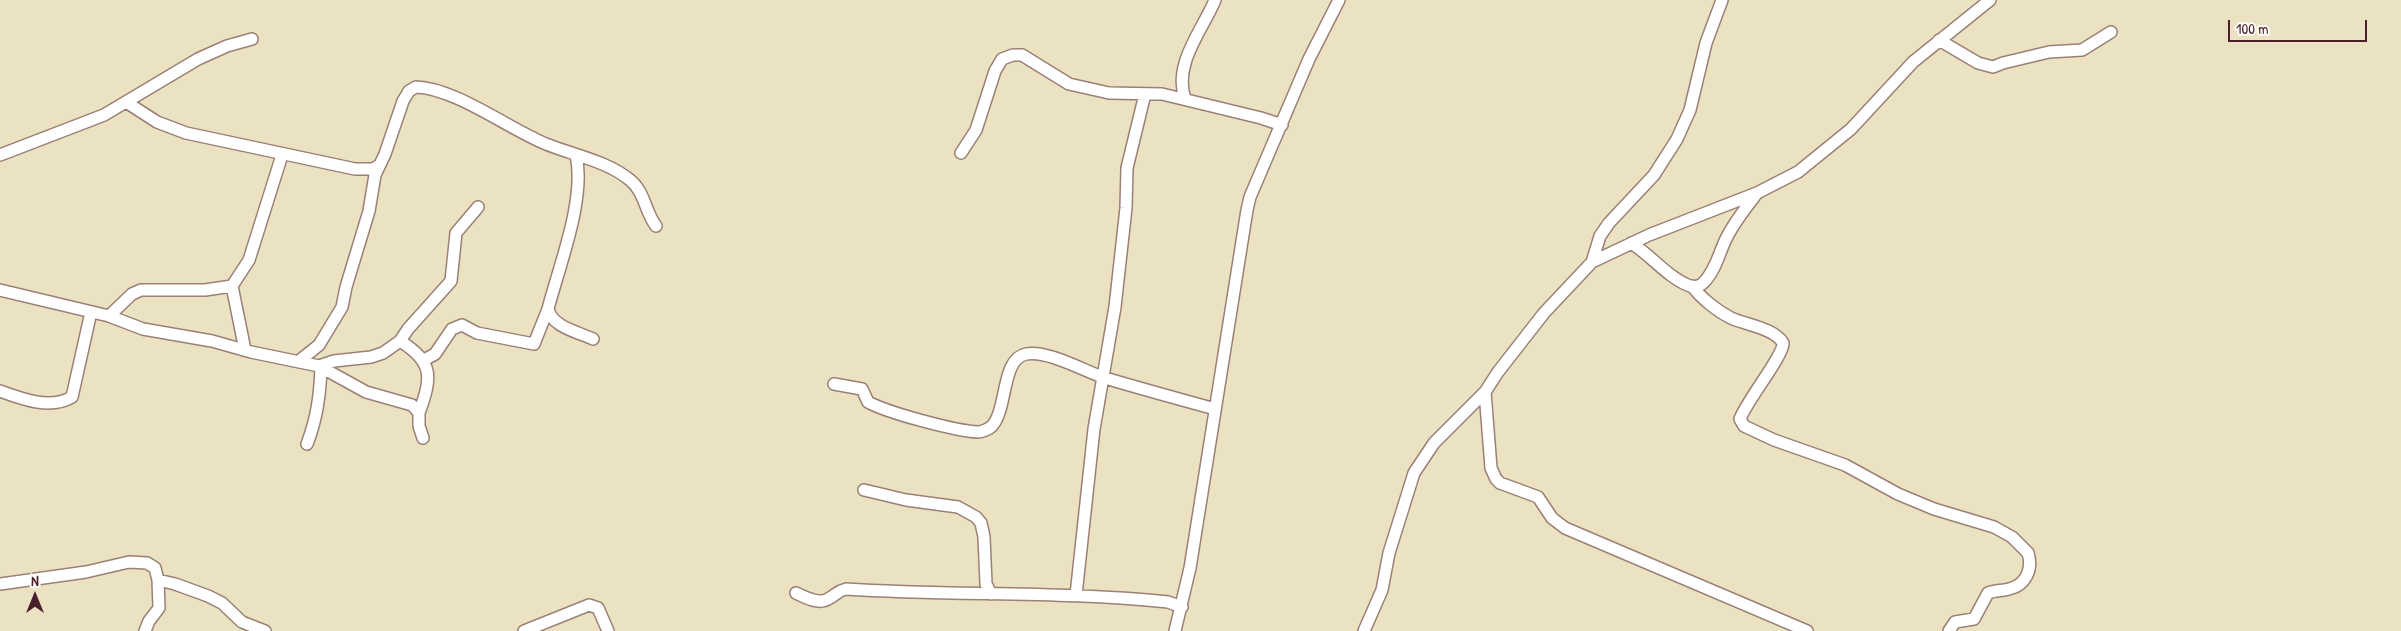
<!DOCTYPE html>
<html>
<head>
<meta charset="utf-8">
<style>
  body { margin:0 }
  #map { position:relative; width:2401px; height:631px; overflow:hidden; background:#ebe2c1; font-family:"Patrick Hand",sans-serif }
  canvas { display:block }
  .north { position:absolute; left:10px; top:571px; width:50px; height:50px; -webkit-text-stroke:4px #fdfcf7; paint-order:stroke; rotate:0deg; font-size:14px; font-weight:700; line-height:20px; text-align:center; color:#4a1f2b }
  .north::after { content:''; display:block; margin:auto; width:18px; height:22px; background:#4a1f2b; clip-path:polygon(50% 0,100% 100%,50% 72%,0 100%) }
  .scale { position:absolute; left:2228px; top:20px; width:139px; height:22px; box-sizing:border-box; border:2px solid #4a1f2b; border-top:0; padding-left:6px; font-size:15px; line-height:18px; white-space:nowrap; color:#4a1f2b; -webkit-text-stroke:4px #fdfcf7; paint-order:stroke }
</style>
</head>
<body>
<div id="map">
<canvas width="2401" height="631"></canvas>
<div class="north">N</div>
<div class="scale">100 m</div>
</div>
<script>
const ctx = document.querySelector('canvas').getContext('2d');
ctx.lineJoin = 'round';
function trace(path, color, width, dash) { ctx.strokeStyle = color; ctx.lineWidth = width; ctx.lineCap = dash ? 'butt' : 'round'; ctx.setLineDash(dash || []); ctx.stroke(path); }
const street = new Path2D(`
  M1722 0 1706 43 1690 110 1677 139 1654 175 1609 223 1600 236 1592 262 1544 313 1498 372 1485 392 1491 468 1496 479 1500 483 1538 497 1552 518 1565 528 1807 631
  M1939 40 1978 63 1993 67 2003 63 2049 52 2082 50 2111 32
  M1185 99C1173 64 1202 31 1215 0
  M126 102 157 122 186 133 355 169H373L378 166
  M961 153 976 130 995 71 1002 59 1013 55H1022L1069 84 1109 93 1162 94 1261 118 1282 125
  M0 155 104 115 198 59 227 46 252 39
  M576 155C586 199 559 266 548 309 552 327 578 332 593 339
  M1631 243C1651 255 1668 278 1690 286 1695 287 1701 286 1704 282 1715 271 1719 254 1725 241 1733 223 1746 208 1757 193
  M1592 262 1649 235 1757 193 1798 172 1851 129 1913 62 1990 0
  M232 286 245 350
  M1692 286C1701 298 1717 311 1731 318 1746 325 1774 328 1783 343 1784 355 1747 400 1740 419L1744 426 1774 440 1845 465 1898 494 1934 509 1994 527 2012 537 2028 553C2033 569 2026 585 2009 589 2002 591 1995 590 1988 593L1974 619 1955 622 1949 631
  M0 290 109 316 143 329 212 341 251 352 319 366 366 392 412 405 419 413V426L423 438
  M109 316 132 294 141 290H205L232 286 249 260 282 155
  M400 341C434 362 432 377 419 413
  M424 360 435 354 452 329 462 325 477 333 534 344 548 309
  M299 361 319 345 342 307 346 287 369 211 375 175 385 154 403 101 409 91 416 87C455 88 509 129 546 144 573 155 607 161 630 180 645 192 645 212 656 226
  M319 366 334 361 371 357 383 353 400 341 408 329 451 281 456 233 478 207
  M834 384 862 389 868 402C888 413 956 431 978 432 982 432 989 429 992 426 1008 408 1001 359 1026 354 1048 350 1084 371 1105 378 1142 389 1179 399 1215 409
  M0 391C22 399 50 410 72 397L91 312
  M307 444C317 418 320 395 321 367
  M864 490 906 500 958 507 976 517 981 523 984 537 986 584 991 594
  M0 584 86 572 129 562 147 563 155 568 158 580 175 584 208 596 222 603 242 622 265 631
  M796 593C804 597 819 605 828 599 836 595 837 591 846 589 954 596 1061 591 1168 602L1182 607
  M1076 595 1094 429 1115 307 1126 208 1127 168 1145 94
  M145 631 149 621 159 608 158 580
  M524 631 589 605 598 608 608 631
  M1175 631 1190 568 1247 210 1250 197 1309 59 1339 0
  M1364 631 1382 590 1389 553 1414 473 1434 443 1485 392`);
trace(street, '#9a8076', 14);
trace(street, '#fff', 11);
</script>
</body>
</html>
